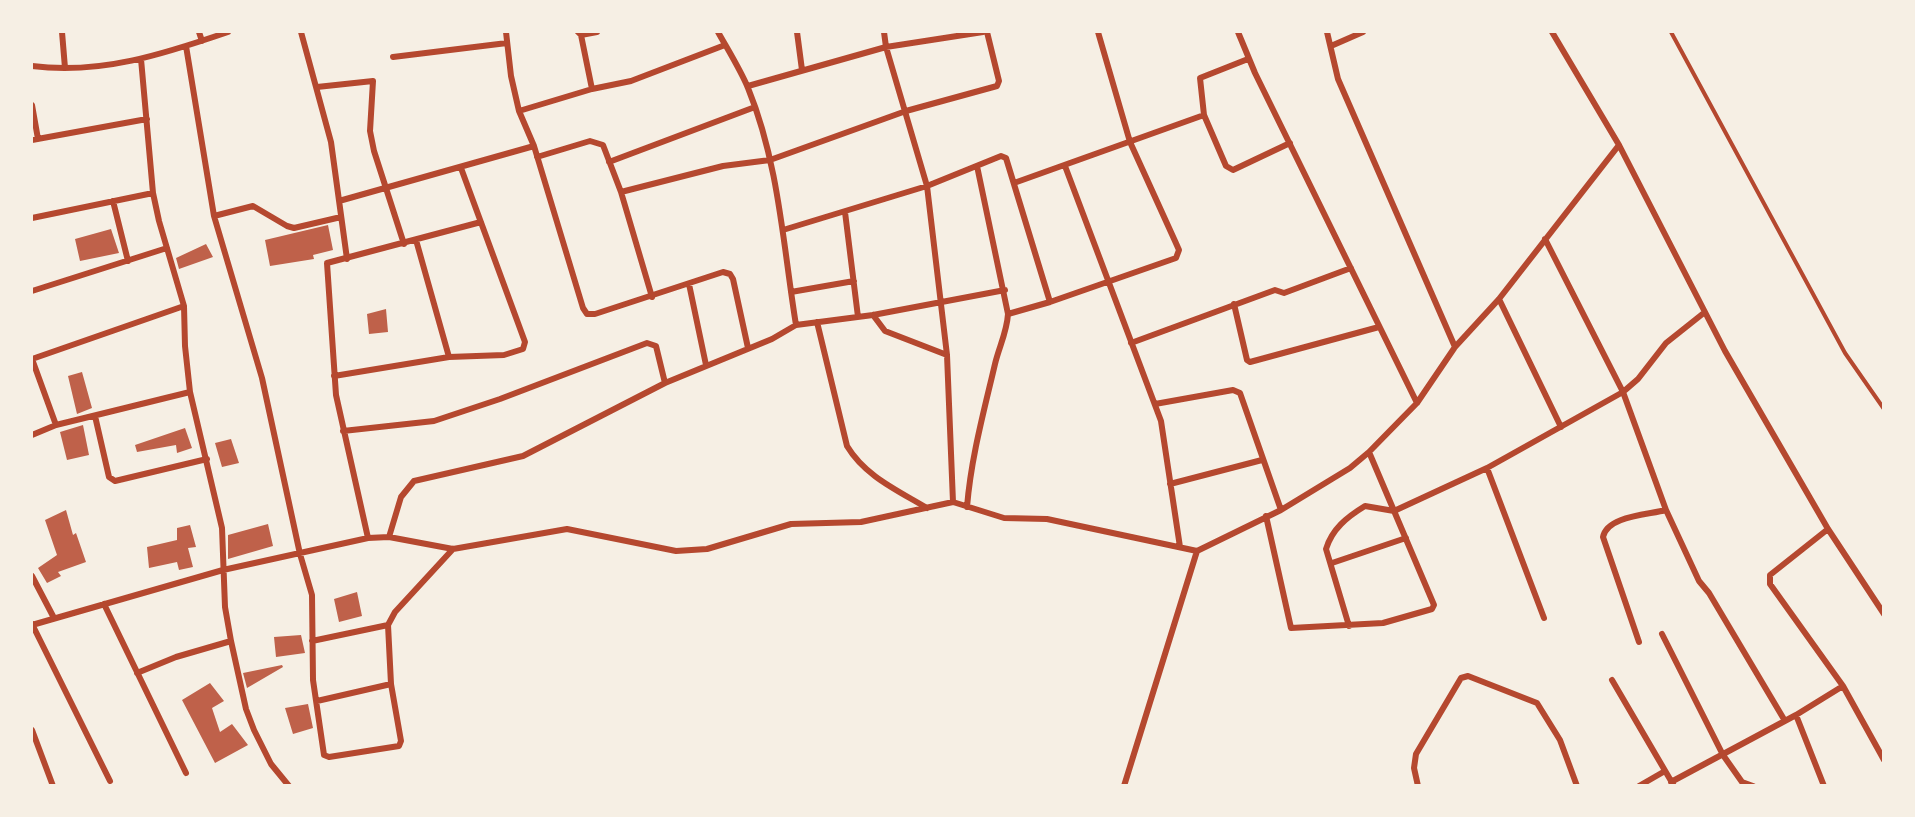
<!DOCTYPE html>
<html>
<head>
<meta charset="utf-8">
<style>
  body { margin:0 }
  #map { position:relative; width:1915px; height:817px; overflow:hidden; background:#f6efe4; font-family:Figtree,sans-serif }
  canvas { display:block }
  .frame { position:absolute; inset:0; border:33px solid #f6efe4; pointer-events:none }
</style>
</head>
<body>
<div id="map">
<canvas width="1915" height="817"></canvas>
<div class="frame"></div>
</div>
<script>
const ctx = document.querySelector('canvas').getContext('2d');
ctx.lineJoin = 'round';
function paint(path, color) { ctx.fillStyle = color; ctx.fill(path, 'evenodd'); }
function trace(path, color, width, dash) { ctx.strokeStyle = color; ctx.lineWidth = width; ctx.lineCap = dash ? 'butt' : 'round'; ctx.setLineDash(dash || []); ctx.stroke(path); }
paint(new Path2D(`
  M328 225 333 250 313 255 314 259 270 266 265 240Z
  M111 229 119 253 80 261 75 239Z
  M206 244 213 257 179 269 176 258Z
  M386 309 388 332 369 334 367 314Z
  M82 372 92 408 77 414 68 376Z
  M83 425 89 455 67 460 60 432Z
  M185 428 192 448 177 453 176 445 137 452 135 445Z
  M231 439 239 463 222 467 215 443Z
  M66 510 73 535 76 533 86 562 58 572 61 576 47 583 38 568 57 555 45 520Z
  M268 524 273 546 228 559V535Z
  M190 525 196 547 188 548 193 567 179 570 177 562 149 568 147 547 177 540V528Z
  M357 592 362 616 339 622 334 599Z
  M301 635 305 653 276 657 274 637Z
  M282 665 283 667 247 688 243 673Z
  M210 683 224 701 212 708 220 732 232 724 248 745 215 763 182 700Z
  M308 704 313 728 293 734 285 708Z`), '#bf614a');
trace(new Path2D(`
  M1671 32 1845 353 1884 409`), '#b5482f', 4);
trace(new Path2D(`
  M62 32 65 68
  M199 32 202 41
  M301 32 331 142 347 259
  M506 32 511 76 519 111 534 146 583 308 587 314H595L723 272 730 274 733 279 748 348
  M578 32 581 35 592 89
  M718 32C728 50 740 69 748 88 779 164 783 245 796 325
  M797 32 802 70
  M884 32 886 47 927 186 947 355 953 502
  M1238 32 1255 73 1417 403
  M1327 32 1338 79 1455 347
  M1552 32 1619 145 1725 351 1828 529 1884 614
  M581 35 597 32
  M186 46 214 216 262 378 300 554 312 595 313 680 324 755 329 757 399 746 401 741 391 684 388 625 395 612 453 549
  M1331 46 1363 32
  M393 57 507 43
  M141 59 153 193 159 221 184 306 185 346 190 392 222 528 225 607 231 641 246 709 254 730 271 764 289 786
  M1248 59 1200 78 1204 115 1226 166 1233 170 1290 143
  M32 66C100 75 164 54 228 32
  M748 86 886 47 983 32
  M317 87 373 81 370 131 374 151 404 244
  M32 105 38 139
  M519 111 592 89 631 81 725 45
  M32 140 147 119
  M537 157 590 141 603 145 621 192 652 297
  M609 162 755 107
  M1065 166 1161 421 1180 547
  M1014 183 1204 115
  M621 192 723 166 770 160 906 111 997 86 999 81 987 32
  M113 201 128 261
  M339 201 534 146
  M845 212 858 317
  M214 216 253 206 287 226 294 228 341 217
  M32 218 153 193
  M783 230 927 186 1001 156 1006 158 1050 302
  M1545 239 1623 392 1666 510 1699 581 1709 593 1785 721
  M416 240 449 357
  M689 284 706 365
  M32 291 167 248
  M791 292 854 281
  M1499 299 1561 427
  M1234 304 1247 360 1250 362 1379 327
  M1008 314 1050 302 1176 258 1179 250 1175 241 1130 142 1098 32
  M873 315 885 331 947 355
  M817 322 847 446C865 476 897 490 927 508
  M1131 343 1275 290 1284 293 1351 268
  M32 359 184 306
  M32 359 56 425
  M334 376 449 357 504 355 523 349 525 342 461 168
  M1155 404 1233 390 1240 393 1281 510
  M95 416 109 477 115 481 207 459
  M343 431 434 421 500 399 647 343 656 346 665 383
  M32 435 56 425 190 392
  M1487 468 1544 618
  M1170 484 1262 460
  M967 507C971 458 984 411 995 364 999 347 1007 332 1008 314L977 166
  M1266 516 1291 628 1383 623 1432 609 1434 605 1369 452
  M1828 529 1770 575V584L1843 686 1884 760
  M389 537 401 497 414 481 523 456 665 383 772 339 796 325 873 315 1005 290
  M368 538 336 395 327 263 481 222
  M1332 563 1406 538
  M32 576 54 618
  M104 604 186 773
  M32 624 110 781
  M32 625 223 570 368 538 389 537 453 549 567 529 676 551 707 549 791 524 861 522 953 502 1004 518 1047 519 1197 551
  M1349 626 1326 549C1332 529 1347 517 1365 506L1394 511 1487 468 1623 392 1638 379 1666 343 1705 312
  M1662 634 1723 755 1742 782 1753 786
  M312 641 388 625
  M1639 642 1603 537C1607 516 1647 515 1666 510
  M137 673 176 657 231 641
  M1612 680 1674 786
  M317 701 391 684
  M1796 715 1824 786
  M32 730 53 786
  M1671 782 1796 715 1843 686
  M1124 786 1197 551 1281 510 1350 468 1369 452 1417 403 1455 347 1499 299 1619 145
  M1418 786 1414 768 1416 754 1461 678 1468 676 1537 703 1560 740 1577 786
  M1639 786 1665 771`), '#b5482f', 6);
</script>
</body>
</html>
